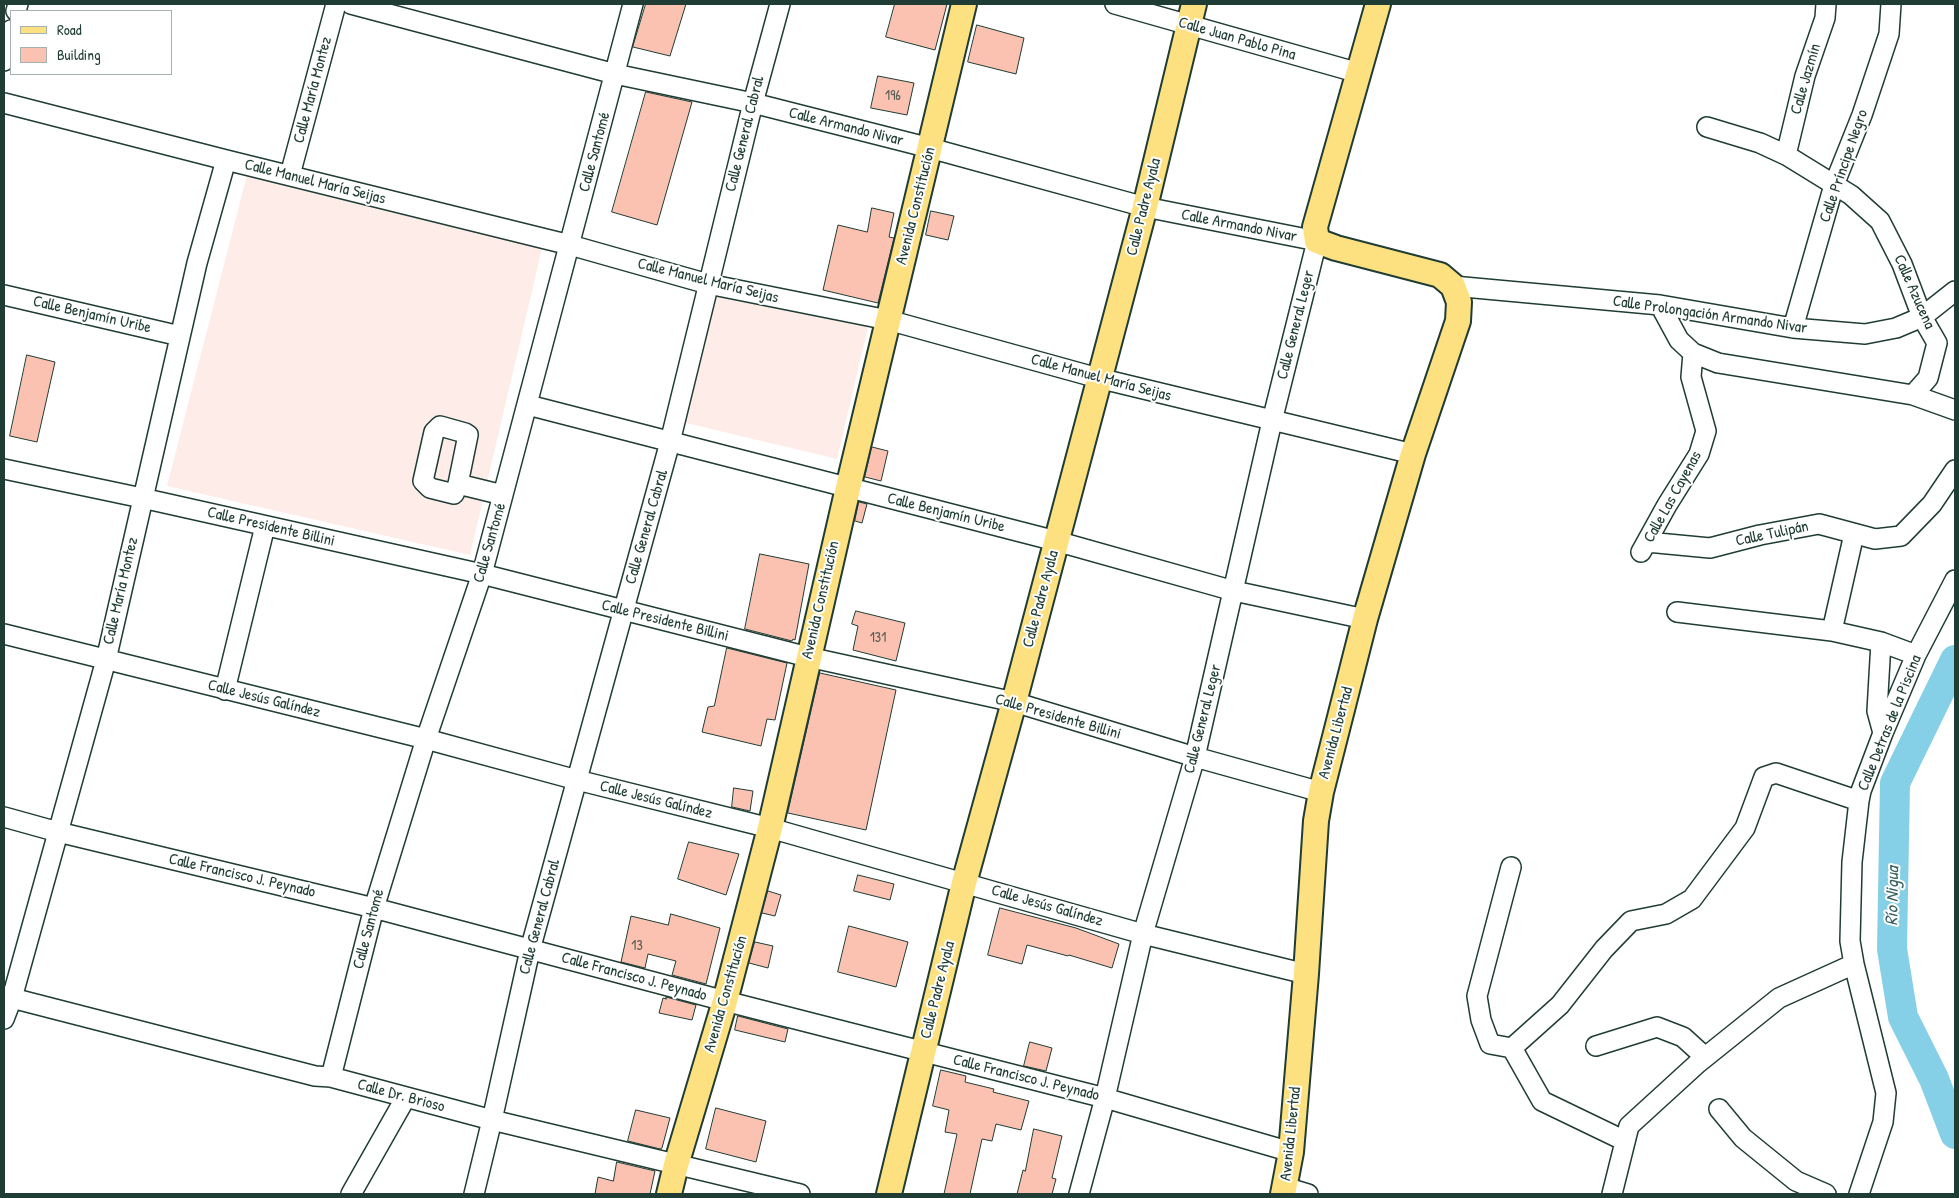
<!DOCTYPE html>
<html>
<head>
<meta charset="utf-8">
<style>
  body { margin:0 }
  #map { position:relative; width:1959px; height:1198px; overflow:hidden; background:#fff; font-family:"Patrick Hand",sans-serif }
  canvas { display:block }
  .frame { position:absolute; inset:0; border:5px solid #1f3d34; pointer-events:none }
  .legend { position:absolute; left:10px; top:10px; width:162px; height:65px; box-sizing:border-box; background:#fff; border:1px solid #a5b1ae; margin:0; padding:6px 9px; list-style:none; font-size:15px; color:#1f3d34 }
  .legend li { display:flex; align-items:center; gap:10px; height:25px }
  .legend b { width:25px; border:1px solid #a5b1ae }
</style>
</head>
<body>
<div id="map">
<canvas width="1959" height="1198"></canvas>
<div class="frame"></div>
<ul class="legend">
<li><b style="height:6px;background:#fde080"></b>Road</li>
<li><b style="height:14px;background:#fbc1b1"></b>Building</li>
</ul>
</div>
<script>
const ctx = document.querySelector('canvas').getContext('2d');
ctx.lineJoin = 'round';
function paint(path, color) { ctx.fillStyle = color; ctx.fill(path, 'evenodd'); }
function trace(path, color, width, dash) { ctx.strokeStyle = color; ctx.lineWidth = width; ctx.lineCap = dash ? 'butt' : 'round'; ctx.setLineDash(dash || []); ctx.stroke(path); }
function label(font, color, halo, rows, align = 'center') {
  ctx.font = font + ' "Patrick Hand",sans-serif'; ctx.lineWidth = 4; ctx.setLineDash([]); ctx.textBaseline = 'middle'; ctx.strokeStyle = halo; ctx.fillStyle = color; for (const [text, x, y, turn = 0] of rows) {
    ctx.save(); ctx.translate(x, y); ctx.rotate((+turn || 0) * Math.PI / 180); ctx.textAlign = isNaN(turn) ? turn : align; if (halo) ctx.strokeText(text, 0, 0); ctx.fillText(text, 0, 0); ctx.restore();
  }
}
paint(new Path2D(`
  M247 175 543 244 470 555 167 486Z
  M716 277 871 314 837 459 682 422Z`), '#feece8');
trace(new Path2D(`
  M1955 660 1895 783 1892 949 1903 1017 1934 1079 1955 1134`), '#86d0e7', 30);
const building = new Path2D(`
  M646 4H686L670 56 633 47Z
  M895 4H947L935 50 886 37Z
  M977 25 1024 38 1016 74 968 62Z
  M878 76 914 83 907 115 871 108Z
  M646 92 692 102 657 225 612 212Z
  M872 208 894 213 889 237 894 238 878 303 823 290 838 225 867 232Z
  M931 211 954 216 948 240 926 235Z
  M27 355 55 362 37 442 10 436Z
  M872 447 888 451 881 481 865 477Z
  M859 502 867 504 862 523 855 521Z
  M760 554 809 564 795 640 793 639 792 641 745 629Z
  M856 611 905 623 896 661 853 650 858 626 852 624Z
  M727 648 787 663 775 720 767 719 761 746 702 732 708 707 714 706Z
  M820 673 896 690 866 830 788 813Z
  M734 788 753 791 750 811 732 807Z
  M689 842 739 854 726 895 678 879Z
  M858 875 894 884 890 900 854 891Z
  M768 891 781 895 775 916 762 913Z
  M1000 908 1076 928 1119 944 1112 968 1069 955 1068 956 1027 945 1022 964 988 955Z
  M671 914 720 928 706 984 672 975 676 961 648 954 645 968 621 962 631 916 668 925Z
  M849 926 908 942 896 987 838 972Z
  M755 942 773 946 768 968 749 963Z
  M666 997 696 1005 692 1020 659 1013 663 998 666 999Z
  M738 1016 788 1029 785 1042 735 1030Z
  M1030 1042 1052 1048 1046 1071 1024 1066Z
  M941 1070 966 1076 965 1082 994 1089 993 1092 1029 1101 1021 1130 996 1124 992 1141 982 1139 970 1194H944L957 1134 945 1132 949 1110 933 1106Z
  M716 1108 766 1121 756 1162 706 1149Z
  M636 1110 670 1118 662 1148 660 1149 628 1141Z
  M1034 1129 1062 1136 1052 1178 1056 1179 1052 1194H1017L1023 1170 1025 1171Z
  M617 1162 655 1171 650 1194H595L598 1177 613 1181Z`);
paint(building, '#fbc1b1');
trace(building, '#1f3d34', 1);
const minor = new Path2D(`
  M351 4 615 74 753 103 930 148 1145 207 1317 241 1272 421 1195 757 1143 934 1105 1098 1079 1194
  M1115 4 1359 73
  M16 11 18 4
  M4 61 11 30
  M4 103 226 160 570 245 708 284 888 320 1098 378 1413 454
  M1786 155 1805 76 1825 18 1826 4
  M290 175 336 4
  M1453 286 1660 305 1793 328 1865 334 1896 328 1922 317 1955 291
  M4 295 180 336
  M1660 305 1679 340 1693 353 1718 363 1913 395 1928 378 1937 343 1922 317 1902 264 1880 221 1851 195 1786 155 1760 143 1707 127
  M1793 328 1834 185 1862 115 1889 34 1891 4
  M1913 395 1955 410
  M528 405 1056 541 1234 591 1365 619
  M440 426 465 433 468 435 458 484 454 494 430 488 423 481 434 432Z
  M4 469 142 498 482 574 808 657 1014 702 1195 757 1321 792
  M458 484 503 495
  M1647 542 1710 548 1760 535 1819 524 1875 539 1901 536 1932 504 1955 470
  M1641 552 1667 505 1699 454 1706 431 1691 377 1693 353
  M1677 612 1832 631 1881 642 1916 655
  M1832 631 1854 534
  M4 634 426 739 577 780 770 828 1143 934 1306 974
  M1881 642 1877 711 1883 733
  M225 690 265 526
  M4 817 58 832 374 908 725 1001 1105 1098 1291 1152
  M1511 867 1477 996 1481 1020 1490 1044 1512 1048 1542 1101 1625 1141
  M4 996 315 1076 331 1077 492 1120 800 1194
  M4 1019 12 998 106 660 197 263 226 160
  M1596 1046 1657 1027 1683 1037 1705 1057
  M1512 1048 1560 1005 1604 949 1631 921 1666 914 1692 899 1745 828 1764 777 1776 773 1859 801
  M331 1077 374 908 426 739 482 574 633 4
  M1719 1109 1743 1138 1796 1181 1826 1194
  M1285 1187 1308 1194
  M351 1194 406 1097
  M474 1194 492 1120 530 950 670 442 753 103 780 4
  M1612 1194 1629 1126 1698 1063 1779 998 1854 964
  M1859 1194 1883 1122 1886 1093 1854 964 1850 941 1852 862 1859 801 1861 791 1883 733 1916 655 1955 580`);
const major = new Path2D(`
  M669 1194 676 1165 725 1001 770 828 848 488 964 4
  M889 1194 964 883 1014 702 1145 207 1194 4
  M1283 1194 1291 1152 1306 974 1316 821 1321 792 1365 619 1413 454 1458 321 1459 302 1453 286 1440 275 1336 248 1317 241 1315 227 1378 4`);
trace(minor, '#1f3d34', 22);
trace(major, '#1f3d34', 28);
trace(minor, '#fff', 19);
trace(major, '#fde080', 24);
label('14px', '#565e53', null, [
  ["196",893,96],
  ["131",878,638],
  ["13",637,946]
]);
label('16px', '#1f3d34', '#fff', [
  ["Calle Juan Pablo Pina",1237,39,16],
  ["Calle Jazmín",1806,79,-74],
  ["Calle María Montez",313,90,-75],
  ["Calle Armando Nivar",846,127,14],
  ["Calle General Cabral",745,134,-76],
  ["Calle Santomé",595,152,-75],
  ["Calle Príncipe Negro",1844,166,-71],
  ["Calle Manuel María Seijas",315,182,14],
  ["Avenida Constitución",916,206,-76],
  ["Calle Padre Ayala",1144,207,-76],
  ["Calle Armando Nivar",1239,226,11],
  ["Calle Manuel María Seijas",708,281,14],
  ["Calle Azucena",1914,292,66],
  ["Calle Benjamín Uribe",92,315,13],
  ["Calle Prolongación Armando Nivar",1710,315,8],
  ["Calle General Leger",1296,325,-76],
  ["Calle Manuel María Seijas",1101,378,15],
  ["Calle Las Cayenas",1673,497,-61],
  ["Calle Benjamín Uribe",946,513,14],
  ["Calle Presidente Billini",271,527,13],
  ["Calle General Cabral",647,527,-74],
  ["Calle Tulipán",1772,534,-12],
  ["Calle Santomé",490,543,-74],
  ["Calle María Montez",121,591,-77],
  ["Calle Padre Ayala",1041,599,-75],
  ["Avenida Constitución",821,600,-77],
  ["Calle Presidente Billini",665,621,14],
  ["Calle Jesús Galíndez",264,699,14],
  ["Calle Presidente Billini",1058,717,16],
  ["Calle General Leger",1203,719,-76],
  ["Calle Detras de la Piscina",1890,723,-68],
  ["Avenida Libertad",1336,733,-75],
  ["Calle Jesús Galíndez",656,800,14],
  ["Calle Francisco J. Peynado",242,876,13],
  ["Calle Jesús Galíndez",1047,906,16],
  ["Calle General Cabral",540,917,-75],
  ["Calle Santomé",369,929,-75],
  ["Calle Francisco J. Peynado",634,977,15],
  ["Calle Padre Ayala",938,990,-76],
  ["Avenida Constitución",726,994,-74],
  ["Calle Francisco J. Peynado",1026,1078,14],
  ["Calle Dr. Brioso",401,1096,15],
  ["Avenida Libertad",1291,1134,-84]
]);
label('italic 18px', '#396261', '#fff', [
  ["Río Nigua",1893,896,-89]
]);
</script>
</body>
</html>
